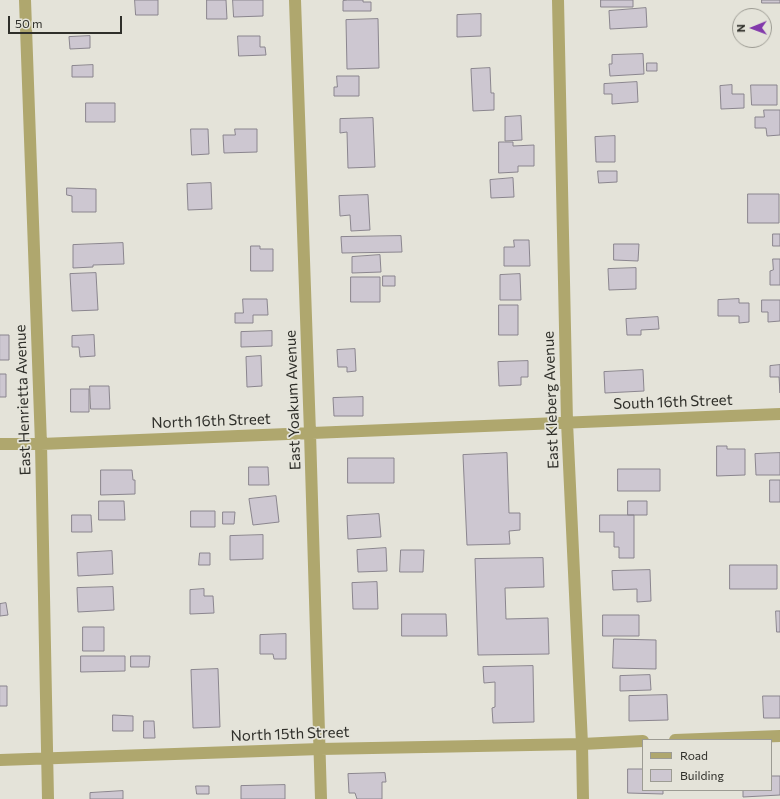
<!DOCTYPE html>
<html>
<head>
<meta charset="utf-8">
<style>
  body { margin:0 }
  #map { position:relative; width:780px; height:799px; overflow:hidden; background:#e4e3d9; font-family:Commissioner,sans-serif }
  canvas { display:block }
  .legend { position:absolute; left:642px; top:739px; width:130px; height:52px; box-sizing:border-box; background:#e4e3d9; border:1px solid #9c9b93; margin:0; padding:5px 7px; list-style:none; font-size:12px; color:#2f2f2a }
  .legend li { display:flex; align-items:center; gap:8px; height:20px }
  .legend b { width:20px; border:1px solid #9c9b93 }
  .north { position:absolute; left:732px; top:8px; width:40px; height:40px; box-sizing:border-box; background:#e4e3d9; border:1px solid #9c9b93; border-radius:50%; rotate:269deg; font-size:11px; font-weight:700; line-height:16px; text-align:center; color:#2f2f2a }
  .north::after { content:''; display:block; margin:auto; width:14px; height:18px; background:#8239ab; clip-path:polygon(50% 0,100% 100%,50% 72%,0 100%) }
  .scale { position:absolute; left:8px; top:16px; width:114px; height:18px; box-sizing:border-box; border:2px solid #2f2f2a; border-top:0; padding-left:5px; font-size:12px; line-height:14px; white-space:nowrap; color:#2f2f2a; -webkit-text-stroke:3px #e4e3d9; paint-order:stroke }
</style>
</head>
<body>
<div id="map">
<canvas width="780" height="799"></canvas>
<ul class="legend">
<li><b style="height:5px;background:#afa76e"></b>Road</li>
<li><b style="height:11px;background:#cdc7d1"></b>Building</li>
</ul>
<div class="north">N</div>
<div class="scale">50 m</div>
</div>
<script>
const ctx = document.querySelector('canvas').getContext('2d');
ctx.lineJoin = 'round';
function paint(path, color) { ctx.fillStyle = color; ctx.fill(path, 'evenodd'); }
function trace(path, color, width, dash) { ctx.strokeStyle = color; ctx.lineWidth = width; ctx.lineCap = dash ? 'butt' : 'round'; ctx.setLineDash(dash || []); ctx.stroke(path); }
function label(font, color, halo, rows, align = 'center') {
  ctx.font = font + ' Commissioner,sans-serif'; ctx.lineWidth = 3.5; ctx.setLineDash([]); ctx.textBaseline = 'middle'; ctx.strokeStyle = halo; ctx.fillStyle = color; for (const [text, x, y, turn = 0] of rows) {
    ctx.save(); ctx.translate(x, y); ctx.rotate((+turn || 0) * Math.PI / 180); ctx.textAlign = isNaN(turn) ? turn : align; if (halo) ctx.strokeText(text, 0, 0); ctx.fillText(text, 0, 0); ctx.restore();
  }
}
const building = new Path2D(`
  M135 0H158V15H136Z
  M207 0H226L227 19H207Z
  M233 0H263V16L234 17Z
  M348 0H363V2H371V11H343V1Z
  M601 0H633V7H601Z
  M762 0H780V3H762Z
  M646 8 647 27 610 29 609 11Z
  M481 14V36L457 37V15Z
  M378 19 379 68 347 69 346 20Z
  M90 36V48L70 49 69 37Z
  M238 36H260V47H265L266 55 239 56Z
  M643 54 644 74 610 76 609 64H612V55Z
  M647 63H657V71H647Z
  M93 65V77H72V66Z
  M490 68 491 93H494V110L473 111 471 69Z
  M337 76H359V96H334V87H337Z
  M637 82 638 102 612 104V94H604V84Z
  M732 85V94H744V108L721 109 720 86Z
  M751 85H777V105H752Z
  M86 103H115V122H86Z
  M764 110H780V135L767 136 766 128H755V117H764Z
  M521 116 522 140 505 141V117Z
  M373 118 375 167 348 168 347 132 340 133V119Z
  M191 129H208L209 154 192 155Z
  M235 129H257V152L224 153 223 135H235Z
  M615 136V162H596L595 137Z
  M499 142H513V146L534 145V166H518V172L499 173Z
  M598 171H617V182L599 183Z
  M513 178 514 197 491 198 490 180Z
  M211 183 212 209 188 210 187 184Z
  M67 188 96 189V212H72V196L67 195Z
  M748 194H779V223H748Z
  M368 195 370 230 351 231 350 215 340 216 339 196Z
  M773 234H780V246H773Z
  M401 236 402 252 342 253 341 237Z
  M514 240H529L530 266H504V247H514Z
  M123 243 124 264 93 265V267L73 268V245Z
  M614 244H639L638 261 614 260Z
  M251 246H260V249H273V271H251Z
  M380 255 381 272 352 273V257Z
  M773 259H780V285H770V271L773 270Z
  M636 268V289L609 290 608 269Z
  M96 273 98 310 72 311 70 274Z
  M520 274 521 300H500V275Z
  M383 276H395V286H383Z
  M351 277H380V302H351Z
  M243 299H267L268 315H253V323H235V313H243Z
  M739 299V303H749V322L739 323V316H718V300Z
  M762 300H780V321L768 322V312H762Z
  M499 305H518V335H499Z
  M658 317 659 329 641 330V335H627L626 319Z
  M272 331V346L241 347V332Z
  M0 335H9V360H0Z
  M94 335 95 356 80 357 79 347H72V336Z
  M355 349 356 371 347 372V367H338L337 350Z
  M261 356 262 386 247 387 246 357Z
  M528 361V377H521V385L499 386 498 362Z
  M780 365V393L779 377H770V366Z
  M643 370 644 391 605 393 604 372Z
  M0 374H6V397H0Z
  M90 386H109L110 409H91Z
  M71 389H89V412H71Z
  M363 397V416H334L333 398Z
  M717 446H727V449H745V475L717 476Z
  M507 453 509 513H520V530L509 531 510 544 467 545 463 455Z
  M780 453V475H756L755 454Z
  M348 458H394V483H348Z
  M249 467H268L269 485H249Z
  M618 469H660V491H618Z
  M101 470H132L133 480H135V494L101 495Z
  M770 480H780V502H770Z
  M276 496 279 522 253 525 249 499Z
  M99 501H124L125 520H99Z
  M628 501H647V515H628Z
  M191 511H215V527H191Z
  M223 512H235L234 524H223Z
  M379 514 381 537 348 539 347 516Z
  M72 515H91L92 532H72Z
  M600 515H634V558H619V547H614V532H600Z
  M263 535V559L230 560V536Z
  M386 548 387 571 358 572 357 550Z
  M401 550H424L423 572H400Z
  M112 551 113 574 78 576 77 553Z
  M200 553H210V565H199Z
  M543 558 544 587 505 588 506 619 548 618 549 654 478 655 475 559Z
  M730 565H777V589H730Z
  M650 570 651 601 637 602V589L613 590 612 571Z
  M377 582 378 609H353L352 583Z
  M113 587 114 610 78 612 77 588Z
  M204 589V596H213L214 613 190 614V590Z
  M6 603 8 615 0 616V604Z
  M776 611H780V632H777Z
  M402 614H446L447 636H402Z
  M603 615H639V636H603Z
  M83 627H104V651H83Z
  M286 634V659H274L273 654H260V635Z
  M614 639 656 640V669L613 668Z
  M81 656H125V671L81 672Z
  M131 656H150L149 667H131Z
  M533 666 534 722 493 723 492 708 495 707V682L484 683 483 667Z
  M218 669 220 727 193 728 191 670Z
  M650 675 651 690 620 691V676Z
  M0 686H7V706H0Z
  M667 695 668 720 629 721V696Z
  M763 696H780V718H764Z
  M113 715 133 716V731H113Z
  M144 721H154L155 738H144Z
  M628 769H643V790H663V794L628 793Z
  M385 773 386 782H382V799H357L355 793H349L348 774Z
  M771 776H780V795L743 797V790H771Z
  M285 785V799H241V786Z
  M196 786H209V794H197Z
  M123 791V799H90V793Z`);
paint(building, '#cdc7d1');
trace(building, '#8a858e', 1);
trace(new Path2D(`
  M25 0 41 444 48 799
  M295 0 310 433 321 799
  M558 0 567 422 582 744 583 799
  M0 444H41L780 414
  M675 740 780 736
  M0 760 320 749 582 744 643 741`), '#afa76e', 12);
label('15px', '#2f2f2a', '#e4e3d9', [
  ["East Henrietta Avenue",23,400,-92],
  ["East Yoakum Avenue",293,400,-92],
  ["East Kleberg Avenue",551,400,-92],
  ["South 16th Street",673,402,-2],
  ["North 16th Street",211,421,-2],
  ["North 15th Street",290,734,-2]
]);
</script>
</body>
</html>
